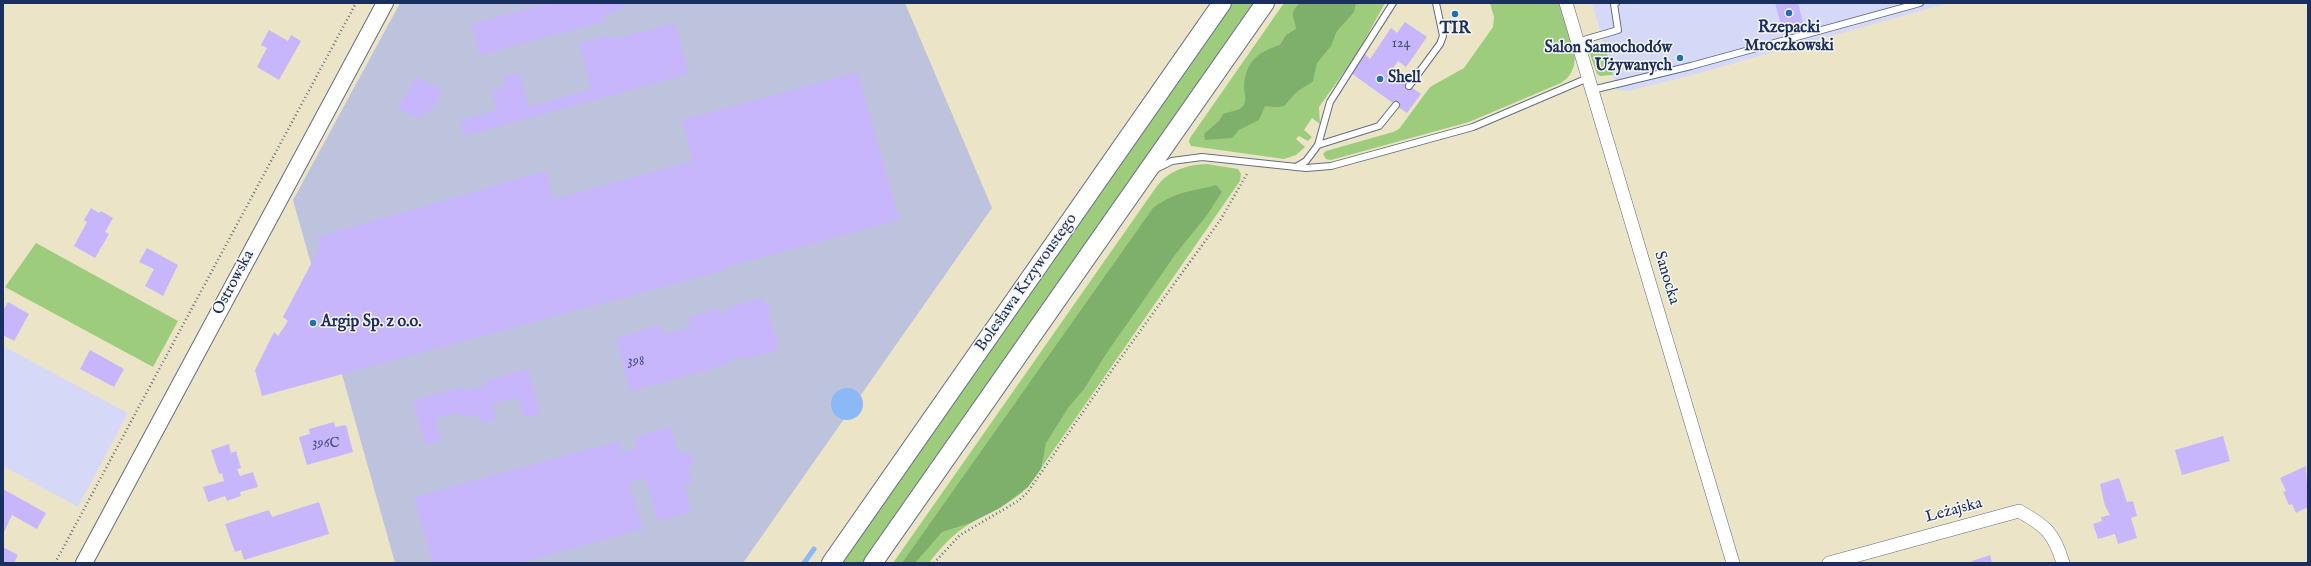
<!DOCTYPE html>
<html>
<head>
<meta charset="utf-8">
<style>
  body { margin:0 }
  #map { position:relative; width:2311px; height:566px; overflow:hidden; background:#ece4c7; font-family:"IM FELL English",serif }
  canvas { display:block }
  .frame { position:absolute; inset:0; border:4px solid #1b2f5e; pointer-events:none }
</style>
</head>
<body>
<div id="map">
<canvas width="2311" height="566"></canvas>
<div class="frame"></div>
</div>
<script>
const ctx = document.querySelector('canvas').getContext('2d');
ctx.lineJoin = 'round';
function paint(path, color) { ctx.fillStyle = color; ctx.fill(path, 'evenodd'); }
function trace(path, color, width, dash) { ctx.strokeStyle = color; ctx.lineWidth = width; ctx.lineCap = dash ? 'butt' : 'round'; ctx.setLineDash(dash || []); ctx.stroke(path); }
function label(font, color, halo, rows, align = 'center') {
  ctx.font = font + ' "IM FELL English",serif'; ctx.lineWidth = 3; ctx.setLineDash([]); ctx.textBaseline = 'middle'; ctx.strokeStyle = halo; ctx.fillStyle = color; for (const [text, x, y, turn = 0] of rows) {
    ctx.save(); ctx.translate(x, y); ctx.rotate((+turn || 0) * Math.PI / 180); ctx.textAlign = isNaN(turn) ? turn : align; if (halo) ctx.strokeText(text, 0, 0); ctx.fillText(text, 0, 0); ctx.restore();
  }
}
paint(new Path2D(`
  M1592 3H1949L1696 74 1628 91 1617 90Z
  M3 346 128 413 78 507 3 466Z`), '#d6d8f8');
paint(new Path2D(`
  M400 3H905L992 208 743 563H395L293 200Z`), '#bec3dd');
paint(new Path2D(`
  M1233 3H1253L862 563H842Z
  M1284 3H1385L1357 54 1319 107 1320 124 1312 118 1304 130 1312 137 1308 141 1299 136 1296 139 1305 147 1296 155 1284 159 1191 146 1189 142 1190 138Z
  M1490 3H1559C1567 27 1589 66 1561 83L1469 122 1331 160 1326 159 1323 154 1326 151 1393 132 1399 129 1430 87 1464 68 1493 27 1494 17Z
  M1604 43 1613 75 1600 76 1597 74 1590 54 1596 46Z
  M1207 164 1238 169 1241 174 1240 181 1028 487C1011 504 991 511 971 523 955 532 940 548 929 563H893L1157 186C1170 170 1186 165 1207 164Z
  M36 243 178 321 153 367 5 287Z`), '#9dcd7c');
paint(new Path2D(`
  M1356 3 1354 12 1337 31 1331 46 1317 63 1313 81C1308 86 1302 87 1297 92 1282 105 1291 109 1265 106L1259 120 1239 130 1232 138 1205 140 1204 134 1219 121 1223 114 1240 109 1244 105C1247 99 1244 93 1244 86 1246 61 1258 52 1280 45L1286 35 1296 29C1295 17 1288 14 1299 4Z
  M1216 185 1222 192 1207 215 1175 255 1106 354 1084 389 1068 408 1046 443 1041 469 1028 487 1000 508 970 523 942 532 915 563H902L1153 208C1178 190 1188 193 1216 185Z`), '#7eb06c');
paint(new Path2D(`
  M831 404a16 16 0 1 1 32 0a16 16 0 1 1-32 0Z`), '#8ab9f5');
trace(new Path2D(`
  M804 563 814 549`), '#8ab9f5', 5);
paint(new Path2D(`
  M550 3H624L625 8 604 15 606 21 480 55 471 24Z
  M1775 3H1798L1803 23 1782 29Z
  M1405 22 1427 37 1406 67 1398 61 1390 72 1421 94 1407 113 1351 73 1365 54 1370 59 1391 28 1397 33Z
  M675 23 689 74 464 136 460 120 497 110 491 91 505 87 503 77 519 73 529 107 591 89 579 43 610 35 611 40Z
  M269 30 288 41 291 35 301 41 279 80 257 67 267 48 261 45Z
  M858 72 899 220 723 268 725 270 262 396 255 370 274 332 278 336 288 321 283 317 320 247 317 237 546 171 553 199 693 161 682 120Z
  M416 77 443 89 431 112 426 110 420 119 398 108Z
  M91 208 99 213 101 211 113 218 105 232 109 234 95 258 74 246 87 222 84 220Z
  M147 248 178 265 163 296 145 286 154 269 139 262Z
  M764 297 765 305 770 304 768 317 773 324 772 331 780 341 776 342 778 349 763 355 742 359 741 356 732 358 733 362 630 392 616 338 660 325 663 334 691 327 688 318 718 308 720 314 728 311 727 308Z
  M8 302 29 314 14 341 3 335V311Z
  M90 350 124 369 114 387 80 369Z
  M528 369 540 414 524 417 519 397 492 404 496 419 483 423H481L479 414 463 418 462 412 435 419 441 441 425 445 413 400 463 387 465 391 486 385 485 381Z
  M334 422 335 427 346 425 353 452 307 465 299 437 310 434 309 429Z
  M671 427 678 452H688L694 459 692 466 688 468 692 482 684 484 691 512 658 521 645 478 629 482 643 529 519 563H433L414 497 619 441 622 452 638 448 635 437Z
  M2223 436 2230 461 2182 475 2175 450Z
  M229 444 231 453 236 451 241 468 237 469 240 476 253 472 258 487 240 492 241 496 227 501 225 496 208 502 203 487 224 481 222 473 219 474 211 450Z
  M2306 466 2308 507 2296 513 2292 504 2289 505 2283 492 2286 491 2280 478Z
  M2119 478 2127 502 2133 501 2137 516 2131 518 2137 538 2118 544 2115 534 2098 539 2093 524 2102 521 2101 517 2110 515 2105 506 2100 484Z
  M3 489 46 513 37 529 12 515 3 534Z
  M319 502 329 534 244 560 241 550 235 552 225 524 269 510 272 517Z
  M3 547 18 555 14 563H3Z
  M1990 555 1992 563H1973L1972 561Z`), '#c7b6fc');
const service = new Path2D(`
  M1577 42 1618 30 1614 4 1616 3
  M1409 86 1440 44 1443 36 1436 3
  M1592 90 1691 66 1920 3
  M1318 145 1379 126 1396 105
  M1296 167 1306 161 1318 145 1330 102 1393 3
  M1156 169 1172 161 1202 157 1306 168 1331 166 1473 127 1588 78`);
const minor = new Path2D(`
  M1566 3 1733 563
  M1829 563 2019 511C2046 526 2054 533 2063 563`);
const tertiary = new Path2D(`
  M84 563 385 3`);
const secondary = new Path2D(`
  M831 563 1222 3
  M873 563 1265 3`);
trace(service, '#646e83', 8);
trace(minor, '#646e83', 14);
trace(tertiary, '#646e83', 18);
trace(secondary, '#646e83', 20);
trace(new Path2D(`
  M55 563 356 3
  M934 563 960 535 1018 501 1027 493 1112 370 1221 219 1248 172`), '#646e83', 2.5, [1, 3]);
trace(service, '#fff', 6);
trace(minor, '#fff', 13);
trace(tertiary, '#fff', 16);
trace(secondary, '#fff', 18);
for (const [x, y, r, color] of [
  [1789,13,4,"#1f6fb2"],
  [1455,14,4,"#1f6fb2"],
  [1680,58,4,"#1f6fb2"],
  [1380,79,4,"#1f6fb2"],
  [313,323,4,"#1f6fb2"]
]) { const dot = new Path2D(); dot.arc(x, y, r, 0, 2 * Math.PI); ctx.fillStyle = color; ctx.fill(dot); trace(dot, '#f6f6f2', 1.5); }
label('14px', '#465186', null, [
  ["124",1401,44],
  ["398",636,362],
  ["396C",326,444]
]);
label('bold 16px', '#1b2f5e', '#f6f6f2', [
  ["Rzepacki",1789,29],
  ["Mroczkowski",1789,47],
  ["TIR",1455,30],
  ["Salon Samochodów",1672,49,"right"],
  ["Używanych",1672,67,"right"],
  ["Shell",1388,79,"left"],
  ["Argip Sp. z o.o.",321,323,"left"]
]);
label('16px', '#1b2f5e', '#f6f6f2', [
  ["Sanocka",1666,278,73],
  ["Ostrowska",234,283,-62],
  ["Bolesława Krzywoustego",1027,283,-55],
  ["Leżajska",1954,511,-15]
]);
</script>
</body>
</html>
